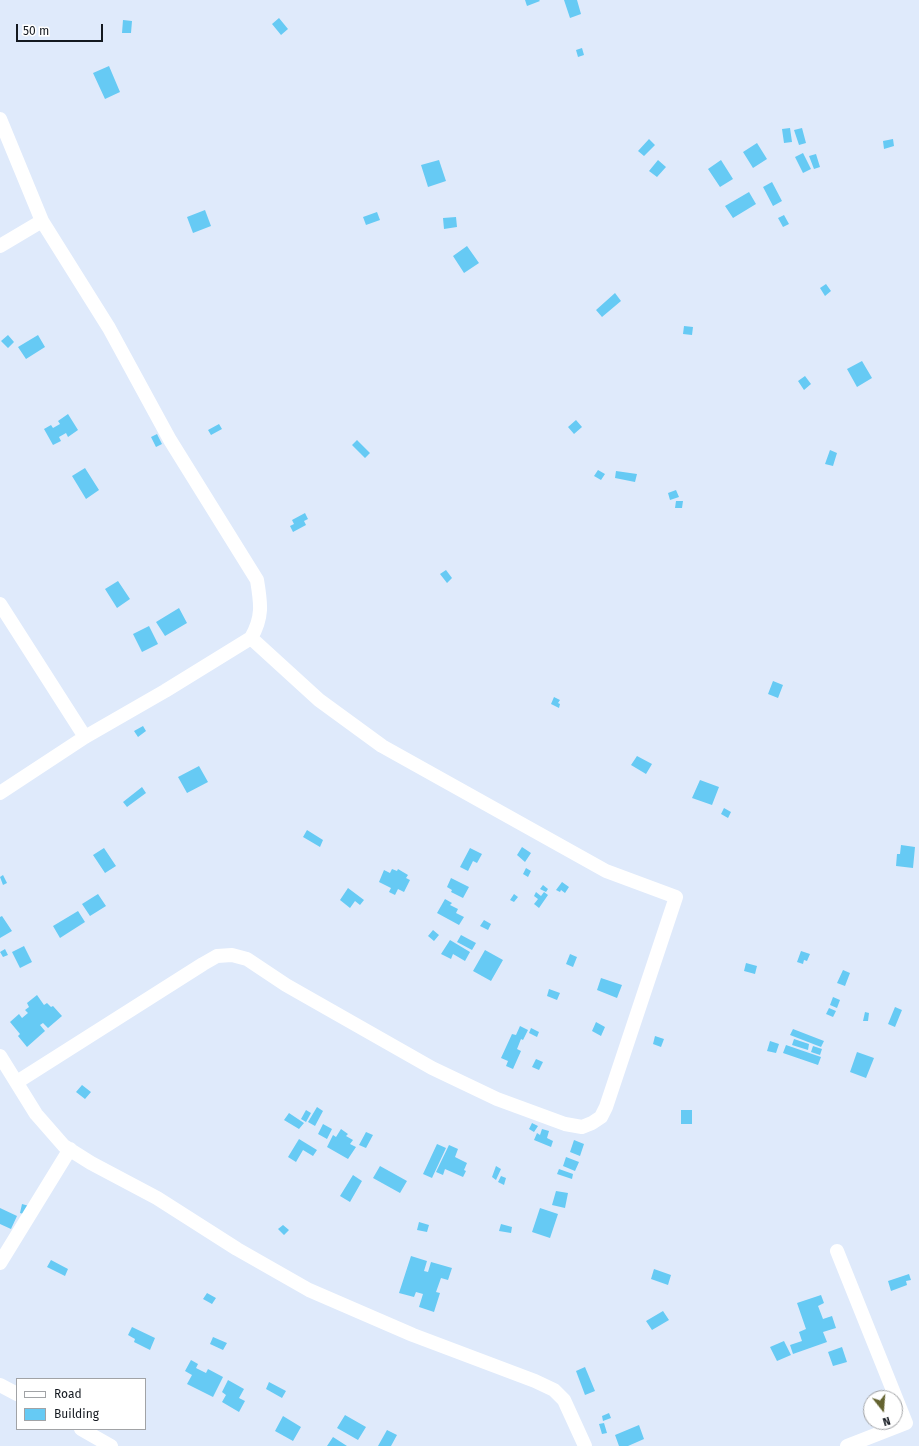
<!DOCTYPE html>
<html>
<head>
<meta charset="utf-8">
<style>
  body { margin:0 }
  #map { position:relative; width:919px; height:1446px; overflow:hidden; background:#dfeafb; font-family:"Fira Sans",sans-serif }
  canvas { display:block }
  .legend { position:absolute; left:16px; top:1378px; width:130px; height:52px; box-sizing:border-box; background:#fff; border:1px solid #a1a3a6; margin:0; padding:5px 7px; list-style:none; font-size:12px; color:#141920 }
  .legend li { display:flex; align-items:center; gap:8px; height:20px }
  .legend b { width:20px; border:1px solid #a1a3a6 }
  .north { position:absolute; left:863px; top:1390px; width:40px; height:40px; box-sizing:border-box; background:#fff; border:1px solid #a1a3a6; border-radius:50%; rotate:163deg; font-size:11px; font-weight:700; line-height:16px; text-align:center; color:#141920 }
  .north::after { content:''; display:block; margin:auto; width:14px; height:18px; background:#646330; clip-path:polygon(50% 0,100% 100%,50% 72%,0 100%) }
  .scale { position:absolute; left:16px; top:24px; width:87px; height:18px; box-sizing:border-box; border:2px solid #141920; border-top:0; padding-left:5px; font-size:12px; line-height:14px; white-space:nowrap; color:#141920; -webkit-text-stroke:3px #fff; paint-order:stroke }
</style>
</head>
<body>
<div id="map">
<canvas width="919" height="1446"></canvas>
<ul class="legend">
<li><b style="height:5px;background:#fff"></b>Road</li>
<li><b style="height:11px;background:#66caf4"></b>Building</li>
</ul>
<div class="north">N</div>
<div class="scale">50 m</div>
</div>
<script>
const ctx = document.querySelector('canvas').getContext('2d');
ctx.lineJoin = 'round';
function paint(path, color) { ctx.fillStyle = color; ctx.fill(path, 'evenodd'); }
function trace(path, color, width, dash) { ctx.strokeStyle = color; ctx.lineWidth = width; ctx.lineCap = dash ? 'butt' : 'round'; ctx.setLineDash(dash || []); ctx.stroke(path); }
paint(new Path2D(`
  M525 0H539L540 1 527 6Z
  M564 0H577L581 14 570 18Z
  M279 18 288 29 281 35 272 24Z
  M123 20 132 21 131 33H122Z
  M582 48 584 55 578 57 576 50Z
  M109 66 120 92 105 99 93 73Z
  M790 128 792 142 784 143 782 129Z
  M802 128 806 143 799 145 794 130Z
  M649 139 655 145 644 156 638 151Z
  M893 139 894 146 884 149 883 141Z
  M757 143 767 159 753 168 743 152Z
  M803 153 811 169 803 173 795 157Z
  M816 154 820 167 814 169 809 156Z
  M439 160 446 181 428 187 421 165Z
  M658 160 666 167 657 177 649 171Z
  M721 160 733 179 720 187 708 169Z
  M772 182 782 201 773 206 763 187Z
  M749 192 756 204 733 218 725 206Z
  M205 210 211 226 193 233 187 217Z
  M377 212 380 220 366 225 363 217Z
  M784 215 789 224 783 227 778 218Z
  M456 217 457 227 444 229 443 218Z
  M467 246 479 263 464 273 453 256Z
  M826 284 831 291 825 296 820 288Z
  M615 293 621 301 602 317 596 310Z
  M684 326 693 327 692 335 683 334Z
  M8 335 14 342 8 348 1 341Z
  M38 335 45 347 26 359 18 347Z
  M862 361 872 378 857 387 847 369Z
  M805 376 811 384 804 390 798 381Z
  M68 414 78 430 68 437 66 433 59 437 61 441 53 445 44 429 51 425 53 428 60 424 58 421Z
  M576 420 582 427 574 434 568 427Z
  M219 424 222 429 211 435 208 430Z
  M157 434 162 444 156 447 151 437Z
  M357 440 370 453 365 458 352 445Z
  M830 450 837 453 833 466 825 464Z
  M85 468 99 490 86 499 72 476Z
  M598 470 605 474 601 480 594 476Z
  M616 471 637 474 635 482 615 478Z
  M676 490 679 497 670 500 668 493Z
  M676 501H683L682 508H675Z
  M305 513 308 519 304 521 306 525 293 532 290 526 294 524 292 520Z
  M446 570 452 578 447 583 440 574Z
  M118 581 130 599 117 608 105 589Z
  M179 608 187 623 165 636 156 622Z
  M149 626 158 644 142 652 133 634Z
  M773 681 783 685 778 698 768 694Z
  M554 697 560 700 558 703 560 704 559 708 551 704Z
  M143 726 146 731 138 737 134 731Z
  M637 756 652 764 646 774 631 765Z
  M199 766 208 782 187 793 178 777Z
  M700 780 719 787 712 805 692 798Z
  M142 787 146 793 127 807 123 802Z
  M724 808 731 812 728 818 721 814Z
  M307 830 323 840 320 847 303 837Z
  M901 845 915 847 913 868 896 866 897 854H900Z
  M522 847 531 853 525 862 517 855Z
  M104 848 116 866 105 873 93 855Z
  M470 848 482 854 477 863 473 861 468 871 460 867Z
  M526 868 531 871 528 877 523 874Z
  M392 869 397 871 398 869 408 875 406 878 410 880 404 892 398 889 395 895 389 892 391 888 379 882 384 870 390 873Z
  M3 875 7 883 3 885 0 877Z
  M451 878 469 887 463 898 451 892 452 890 447 887Z
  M562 882 569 887 565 893 561 890 560 892 556 890Z
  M543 885 548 889 546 892 540 889Z
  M348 888 364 900 360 905 355 901 350 908 340 900Z
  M536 892 541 896 544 892 548 895 539 908 534 904 538 899 534 896Z
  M98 894 106 906 90 916 82 904Z
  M514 894 518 897 514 902 510 900Z
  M445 899 452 903 450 905 458 909 456 913 464 917 459 925 437 913Z
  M78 911 85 922 60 938 53 926Z
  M2 916 12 931 0 938V917Z
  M484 920 491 924 488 930 480 926Z
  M433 930 439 935 434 941 428 936Z
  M461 935 476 943 472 950 457 942Z
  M450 940 470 952 465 961 453 954 451 959 441 954Z
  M24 946 32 962 20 968 12 952Z
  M5 949 8 955 3 957 0 952Z
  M485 950 503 960 491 981 473 971Z
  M801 951 810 954 807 961 804 960 803 964 797 962Z
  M570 954 577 957 573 967 566 964Z
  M746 963 757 966 755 974 744 971Z
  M843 970 850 973 845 986 837 983Z
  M601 978 622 985 617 998 597 990Z
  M549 989 560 993 557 1000 547 996Z
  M37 995 44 1005 47 1003 51 1007 53 1006 62 1016 48 1028 43 1023 40 1025 45 1031 27 1047 18 1036 20 1034 10 1022 19 1014 22 1018 28 1013 25 1010 29 1007 27 1003Z
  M833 997 840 1000 837 1008 830 1005Z
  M895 1007 902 1010 895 1027 888 1024Z
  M829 1008 836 1011 833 1017 826 1014Z
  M865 1012 869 1013 868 1021H863Z
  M596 1022 605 1027 601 1036 592 1031Z
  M520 1026 528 1030 523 1040 521 1039 517 1049 521 1051 513 1069 506 1066 508 1061 501 1058 512 1034 516 1035Z
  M531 1028 539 1032 537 1037 529 1033Z
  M793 1029 824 1041 821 1047 790 1035Z
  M655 1036 664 1039 661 1047 653 1044Z
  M794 1039 809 1044 808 1050 792 1045Z
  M770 1041 779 1044 776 1053 767 1051Z
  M786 1045 821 1057 818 1065 783 1053Z
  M813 1046 822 1049 820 1055 811 1052Z
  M857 1052 874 1058 866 1078 850 1072Z
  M536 1059 543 1062 539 1070 532 1067Z
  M82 1085 91 1092 85 1099 76 1092Z
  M317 1107 323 1111 315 1126 308 1122Z
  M306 1110 311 1113 306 1122 301 1119Z
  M681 1110H692V1124H681Z
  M289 1113 304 1123 299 1129 284 1120Z
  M532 1123 538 1126 534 1132 529 1129Z
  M323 1124 332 1129 327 1139 318 1134Z
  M341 1129 348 1134 346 1136 353 1140 350 1144 356 1147 348 1159 327 1147 333 1135 336 1137Z
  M542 1129 549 1131 547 1138 553 1141 551 1147 534 1140 537 1133 540 1135Z
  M366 1132 373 1135 366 1148 359 1145Z
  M299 1139 317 1150 313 1156 303 1150 296 1162 288 1157Z
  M574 1140 584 1144 580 1156 570 1152Z
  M437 1144 446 1148 432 1178 423 1174Z
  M449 1145 458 1149 455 1157 467 1163 464 1170 466 1171 463 1177 445 1169 443 1175 436 1172Z
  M566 1157 579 1162 575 1171 563 1166Z
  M380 1166 407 1181 400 1193 373 1178Z
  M496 1166 501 1169 496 1180 492 1177Z
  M559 1169 573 1174 572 1179 557 1174Z
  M353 1175 362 1181 350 1202 340 1196Z
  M501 1176 506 1178 504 1185 498 1182Z
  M556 1191 568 1193 565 1208 552 1205Z
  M22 1204 29 1206 27 1215 20 1213Z
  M0 1208 17 1216 11 1229 0 1224Z
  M540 1208 558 1214 550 1238 532 1232Z
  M419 1222 429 1225 427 1232 417 1230Z
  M501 1224 512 1227 511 1233 499 1231Z
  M283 1225 289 1230 284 1235 278 1229Z
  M411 1256 427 1261 424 1271 428 1272 431 1262 452 1268 448 1280 441 1278 436 1292 440 1293 434 1312 419 1307 423 1294 416 1292 414 1297 399 1293Z
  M51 1260 68 1269 65 1276 47 1267Z
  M654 1269 671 1275 668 1285 651 1279Z
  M909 1274 911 1280 906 1281 907 1285 891 1291 888 1281Z
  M207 1293 216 1298 212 1304 203 1299Z
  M821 1295 824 1303 818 1306 823 1319 832 1316 836 1328 823 1332 827 1342 793 1354 790 1345 802 1341 799 1332 806 1329 797 1303Z
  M663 1311 669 1320 652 1330 646 1321Z
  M132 1327 155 1338 150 1350 134 1342 135 1339 128 1335Z
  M213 1337 227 1343 223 1350 210 1344Z
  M784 1341 791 1355 777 1361 770 1347Z
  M842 1347 847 1362 833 1366 828 1352Z
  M191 1360 198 1364 196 1368 206 1373 208 1369 223 1377 213 1397 187 1384 192 1375 185 1371Z
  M585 1367 595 1391 585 1395 576 1371Z
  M228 1380 244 1389 239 1398 245 1401 239 1412 222 1402 226 1395 222 1392Z
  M269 1382 286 1391 282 1398 266 1389Z
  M609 1413 611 1418 603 1421 602 1416Z
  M345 1415 366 1427 358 1440 337 1428Z
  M283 1416 301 1427 293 1441 275 1431Z
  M604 1423 607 1433 602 1434 599 1424Z
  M639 1425 644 1439 628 1446H619L615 1435Z
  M387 1430 397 1435 391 1446H378Z
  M333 1437 347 1446H327Z`), '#66caf4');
trace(new Path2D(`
  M0 119 42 221 109 328 170 440 257 580C261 604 263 617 251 638L319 700 382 746 606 871 676 897 606 1107 601 1117 592 1123 582 1127 565 1124 497 1099 432 1068 286 985 247 959 232 955 217 956 203 964 17 1082
  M0 246 42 221
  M0 604 85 737
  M0 793 85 737 165 691 251 638
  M0 1056 36 1114 64 1146 91 1163 157 1198 237 1249 309 1290 413 1335 535 1381 554 1390 564 1400 585 1446
  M837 1251 906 1423 847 1446
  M0 1263 70 1149
  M0 1385 17 1394
  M81 1429 111 1446`), '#fff', 14);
</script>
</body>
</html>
